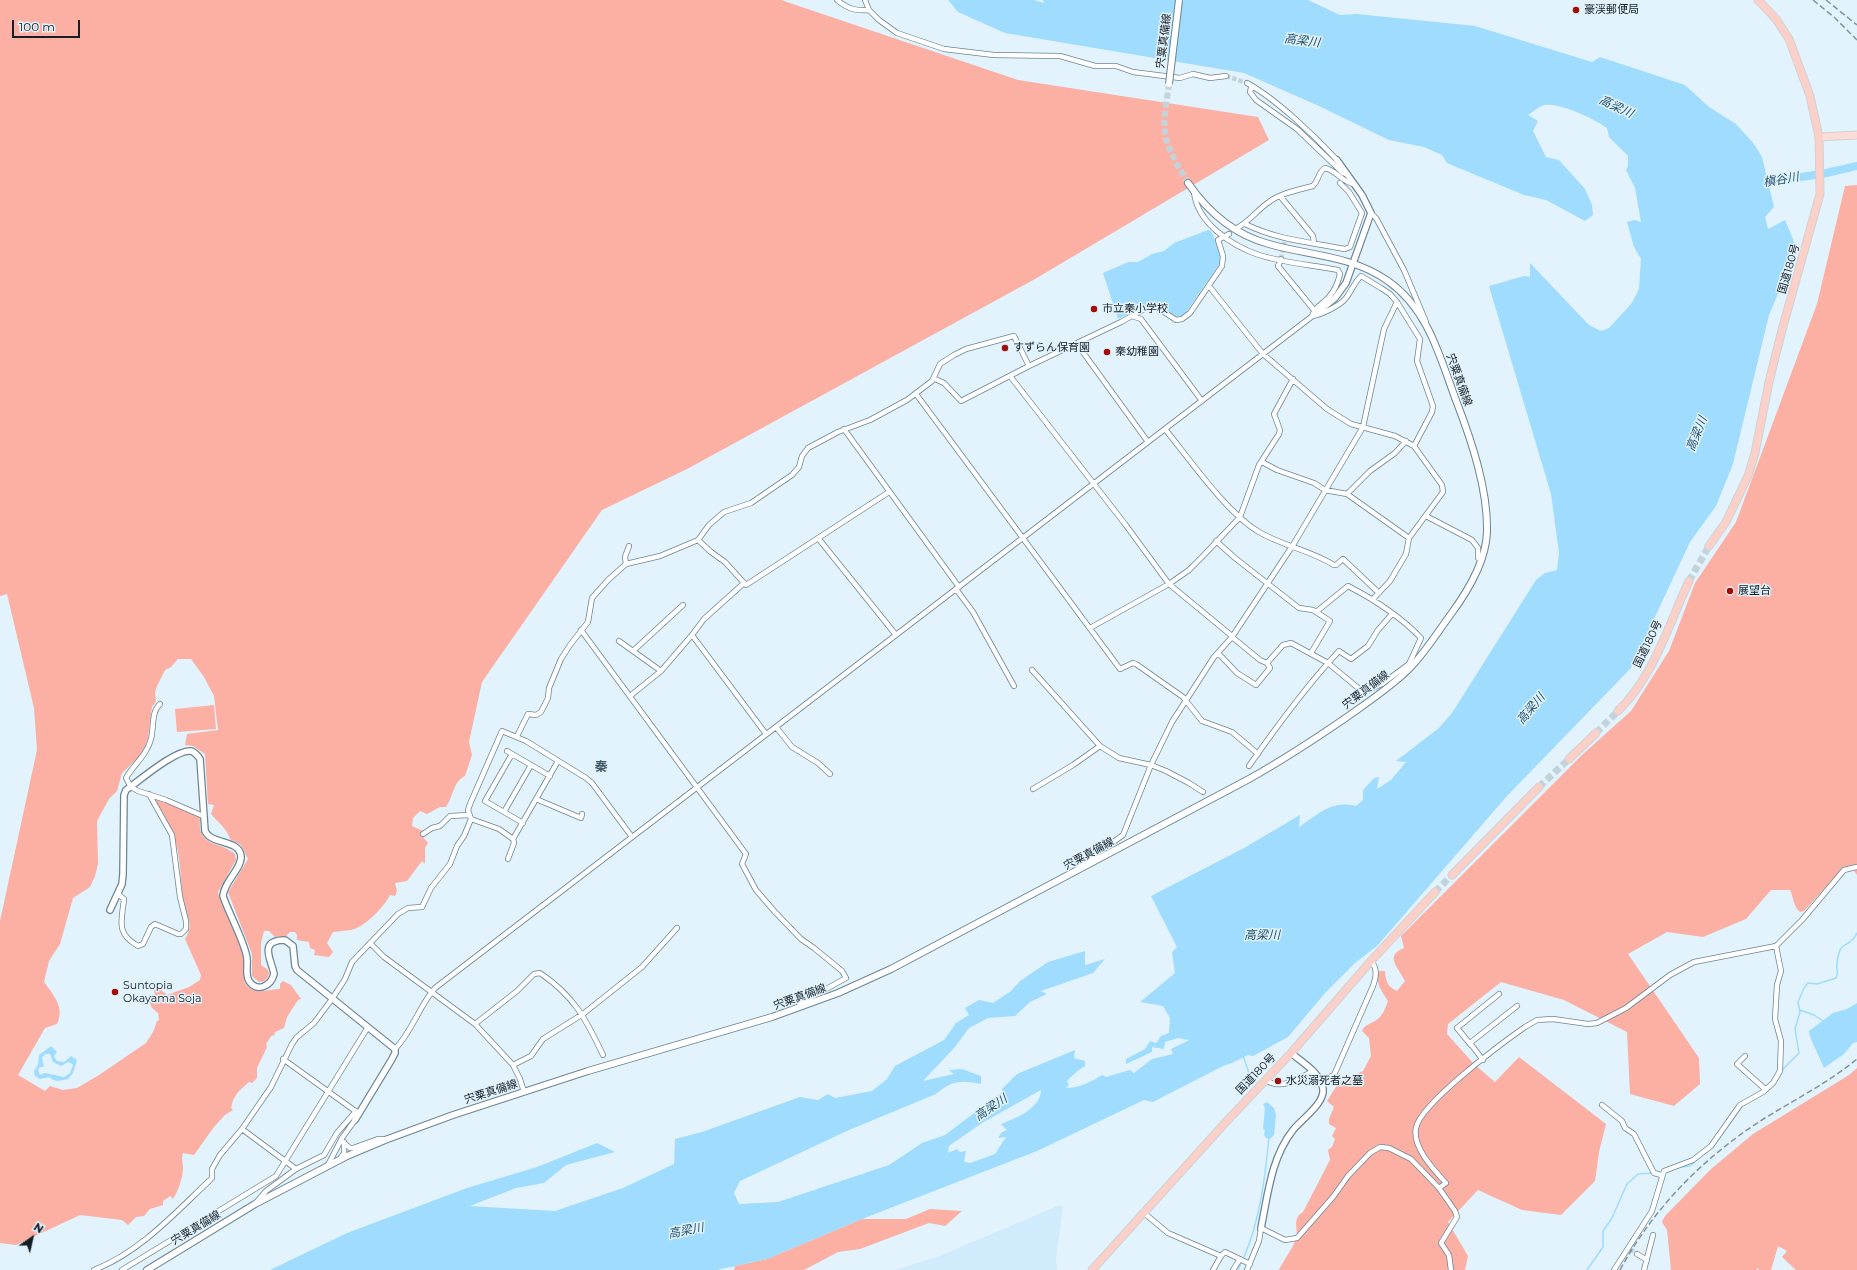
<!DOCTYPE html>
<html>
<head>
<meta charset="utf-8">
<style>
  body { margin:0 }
  #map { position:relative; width:1857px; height:1270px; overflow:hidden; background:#e2f3fd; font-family:Montserrat,sans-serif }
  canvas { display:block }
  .north { position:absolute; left:12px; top:1218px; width:40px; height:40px; -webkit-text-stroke:3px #e2f3fd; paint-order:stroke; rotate:34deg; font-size:11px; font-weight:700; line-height:16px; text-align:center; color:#141e24 }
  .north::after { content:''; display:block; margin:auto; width:14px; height:18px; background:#141e24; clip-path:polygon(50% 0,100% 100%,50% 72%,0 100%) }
  .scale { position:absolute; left:12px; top:20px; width:68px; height:18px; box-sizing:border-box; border:2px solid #141e24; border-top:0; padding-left:5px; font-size:12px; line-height:14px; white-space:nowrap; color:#141e24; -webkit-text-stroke:3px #e2f3fd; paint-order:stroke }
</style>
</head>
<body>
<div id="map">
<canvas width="1857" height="1270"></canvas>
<div class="north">N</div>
<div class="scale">100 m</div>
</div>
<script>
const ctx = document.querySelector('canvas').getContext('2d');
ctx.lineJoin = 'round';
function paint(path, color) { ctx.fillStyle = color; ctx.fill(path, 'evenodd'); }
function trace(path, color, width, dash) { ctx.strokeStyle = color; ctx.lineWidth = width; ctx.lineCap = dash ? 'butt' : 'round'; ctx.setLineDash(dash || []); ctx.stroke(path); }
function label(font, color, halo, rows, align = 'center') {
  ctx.font = font + ' Montserrat,"Noto Sans JP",sans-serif'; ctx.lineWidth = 3; ctx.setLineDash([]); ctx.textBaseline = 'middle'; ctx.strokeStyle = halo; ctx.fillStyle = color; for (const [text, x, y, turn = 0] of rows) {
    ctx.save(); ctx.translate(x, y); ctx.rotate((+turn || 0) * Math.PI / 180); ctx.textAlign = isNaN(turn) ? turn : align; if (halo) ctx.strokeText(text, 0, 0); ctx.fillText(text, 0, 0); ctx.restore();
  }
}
paint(new Path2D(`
  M1060 1205 1063 1207 1056 1259 1057 1270H895L937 1257Z`), '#cfebfc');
paint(new Path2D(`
  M0 0H781L1018 80 1258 117 1269 140 1035 279 687 469 602 510 482 682 469 742 472 755 465 776C453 781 453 798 446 807H440L427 814 420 811 413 818 412 826 425 832 423 837 428 843 425 848V864L422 861 407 881 395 883 397 891 395 896 390 895C384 907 365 927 351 930 345 931 339 931 333 932L327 943 333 952 329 957 314 955 315 950 310 948 309 942 297 940V935L295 932H290L286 936 275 937 269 931H264L261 943V965L267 969 269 973C268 979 265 982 259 982L252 976V954L228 892 248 859 241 845 230 839C227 829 218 822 211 814L214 805 208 804 205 754 193 746 185 745 187 734 218 730 214 696 204 677 191 659H178L171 667 165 670 157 686 155 692 156 701 152 707 148 738 145 746 138 758 122 773 117 791 109 799 97 821 98 864 95 876 90 887 73 898 60 944 49 961 44 982C54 996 65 1007 57 1024L45 1028 18 1075 45 1091 50 1086 63 1090 77 1088 99 1075 146 1043 153 1032 157 1021 159 1020 158 1013 152 1008 149 1001 156 999 153 987H158L167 995 189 987 200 980 201 975 185 939C195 923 186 917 183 901 181 885 181 868 178 852 175 833 165 816 155 799L200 816C197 849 217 839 235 854L236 860 218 892C223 914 239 935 244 958 246 966 240 980 248 987 258 995 269 989 280 989V984L283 981 291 985 301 999 298 1000 287 1017 284 1028 275 1032 274 1036 272 1035 266 1044 267 1047 257 1068V1078L252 1083 249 1082 238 1092 233 1100 231 1108 233 1110 225 1115 214 1127 194 1155 183 1153C181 1159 183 1162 183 1168 183 1178 178 1191 173 1199L170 1196 163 1201V1205L150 1209 144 1216 136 1217 128 1225 122 1220 80 1215 16 1245 0 1243V921L37 750 34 708 7 594 0 596Z
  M1857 185V875L1851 866 1842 869 1804 911 1800 912C1793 906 1794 898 1790 890H1771L1746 919 1703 937 1667 932 1628 954 1699 1058 1700 1084 1674 1106 1630 1094 1627 1032 1564 1000 1501 982 1448 1024 1447 1034 1474 1064 1495 1082 1519 1057 1606 1124 1599 1152 1595 1181 1561 1215 1522 1210 1478 1190 1448 1222 1468 1256 1465 1270H1279C1283 1261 1296 1244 1297 1235 1297 1226 1293 1218 1303 1212L1330 1160 1328 1150 1332 1147 1335 1139 1332 1136 1336 1128 1329 1124V1119L1334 1107 1327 1101 1339 1082 1363 1071 1371 1056 1369 1038 1362 1031C1364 1025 1370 1024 1375 1021 1383 1016 1385 1009 1388 1001 1382 991 1375 984 1379 971H1385C1386 982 1387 986 1397 991L1405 981C1398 967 1384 956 1404 948L1401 936 1583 754 1631 711 1669 651 1695 583 1736 522 1817 304 1845 186Z
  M214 705 216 729 177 732 175 709Z
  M1857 1068V1270H1796L1782 1257 1787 1251 1778 1246 1771 1270H1759L1758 1268 1756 1270H1671L1667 1230 1662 1222 1665 1216 1711 1169 1753 1134 1849 1075Z
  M930 1209 962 1211 945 1226 929 1223 860 1249 838 1252 804 1270H734L735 1266 767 1259 862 1219H906Z`), '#fcafa3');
paint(new Path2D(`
  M948 0H1034L1044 3 1043 0H1308L1340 15 1357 14 1475 26 1592 62 1600 57 1685 85 1709 107 1736 124 1754 144 1762 157 1774 207 1765 217 1768 229 1785 220 1797 249 1769 315 1733 464 1716 506 1690 542 1631 668 1507 796 1377 946 1355 963 1326 992 1288 1037 1253 1056 1248 1055 1232 1063 1223 1066 1153 1102 1144 1100 1037 1151 862 1219 767 1259 717 1270H270L347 1233 467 1188 537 1167 597 1143 615 1152 566 1165 544 1183 516 1188 470 1206 555 1211 623 1188 674 1164 675 1139 702 1132 800 1097 818 1100 828 1094 835 1098 872 1091 887 1079 895 1066 944 1040 956 1023 969 1015 965 1008 979 1000 993 1003 1011 991 1020 981 1048 962 1085 951V965L1105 959 1093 973 1041 991 1047 994 1030 1002 1015 1016 988 1018 969 1028 955 1047 923 1081 954 1074 949 1070 962 1069 981 1076V1084C961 1080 952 1080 936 1094L849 1130 740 1181 734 1193 739 1204 778 1202 889 1165 922 1143 945 1135 1002 1092V1089L1017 1074 1075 1050 1074 1058 1085 1061V1066C1080 1068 1071 1077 1067 1081L1069 1085 1066 1088C1079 1088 1091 1082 1102 1075L1106 1077 1130 1070 1134 1073 1152 1059 1173 1054 1171 1049 1189 1040 1178 1038 1165 1042 1164 1049 1152 1047V1052L1126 1064V1059L1145 1049 1150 1041 1156 1043 1161 1036 1169 1033 1170 1018 1163 1006 1140 1002 1175 973 1172 952 1177 947 1151 896 1244 848 1300 815 1299 827C1319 814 1331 800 1356 806L1363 800V790L1374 778 1379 777 1377 789 1391 780 1406 762 1396 761 1439 728 1452 713 1536 580 1545 573 1557 570 1559 553 1551 494 1489 286 1524 276 1530 277V263L1589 325 1601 331 1609 328 1632 303 1639 289 1641 259 1634 247 1627 222 1635 220 1641 222 1635 188 1626 170 1628 166V156L1609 137 1607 128C1595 119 1559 102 1545 105 1539 106 1533 112 1528 115L1538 121 1533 131 1546 157 1559 160 1585 189 1592 205 1593 215 1585 221 1546 200 1524 195 1447 163 1442 155 1424 147 1389 140 1319 106 1244 73 1005 33 958 12ZM1041 1090C1041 1108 1015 1119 1001 1124L1007 1130 1002 1132 998 1138 1006 1137 995 1154 970 1163 964 1162 966 1151 960 1152 957 1149 948 1153 949 1146 982 1123Z
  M1208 230 1211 231C1215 240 1222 253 1220 263L1185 314 1177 317 1153 302 1118 319 1103 273 1128 262H1138L1152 254 1164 251 1174 243Z
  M1857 1003V1042L1853 1043 1844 1054 1824 1068 1810 1037 1809 1031 1833 1013 1847 1009Z
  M51 1046 57 1052 54 1056 57 1061 64 1062 71 1056 77 1060 73 1073 68 1079 58 1081 53 1080 50 1077 40 1079 35 1076 34 1071 38 1065 39 1055ZM45 1054H50L53 1062 61 1066 68 1062 71 1063 73 1065 70 1073 64 1077 45 1073 40 1075 38 1070 40 1067H44L42 1058Z
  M1267 1102 1274 1108 1276 1115 1274 1135 1270 1139 1266 1138 1264 1135 1265 1130 1263 1129 1265 1108 1263 1104Z`), '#9fdcfe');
trace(new Path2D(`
  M1800 1010 1814 1015 1823 1021
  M1243 1056 1249 1073
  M1778 1079 1784 1068 1799 1053 1795 1029 1800 1012 1798 1002 1804 988 1808 983 1817 984 1836 978C1839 972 1836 969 1837 963 1837 959 1839 954 1840 950 1843 943 1852 945 1857 933
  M1713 1147 1741 1108
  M1680 1167 1690 1166 1705 1153
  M1244 1257C1260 1220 1265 1178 1269 1137
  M1238 1270 1241 1263
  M1587 1270 1603 1247V1231L1612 1218 1627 1184 1638 1174 1653 1173`), '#9fdcfe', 1.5);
trace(new Path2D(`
  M1758 183 1822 174 1857 166`), '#9fdcfe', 8);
trace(new Path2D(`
  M1226 76 1247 83
  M1281 259 1285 239
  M1630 1249 1637 1254`), '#c3d3dc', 4.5, [4.5, 2]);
trace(new Path2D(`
  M1169 84C1167 101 1162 121 1166 138 1170 154 1180 169 1188 183`), '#c3d3dc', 6, [6, 3]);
trace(new Path2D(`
  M1689 581 1709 546
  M1596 733 1618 711
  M1539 787 1569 759
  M1435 892 1452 875`), '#c3d3dc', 7, [7, 3.5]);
const minor = new Path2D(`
  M837 0C848 9 855 11 869 10
  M865 0 869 10 879 20 897 33 944 49 994 55 1060 56 1095 66H1116L1133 72 1180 78 1193 74 1210 78 1226 76
  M1247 83C1276 99 1314 135 1337 160
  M1251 88 1250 92 1256 100 1297 129 1343 173 1348 175
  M1194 192C1197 223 1232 246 1259 255 1284 263 1313 265 1338 270L1340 274C1338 283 1335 290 1329 297 1323 304 1315 306 1312 316 1321 315 1341 305 1346 298 1352 290 1354 283 1361 276L1381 288 1390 294 1397 302 1420 339 1417 361 1433 406 1432 412 1414 446 1395 436 1351 424 1327 409 1263 354 1209 286
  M1280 196 1313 236 1314 243
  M1371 213 1376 218 1404 270 1426 322
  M1245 224C1278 240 1309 242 1345 249L1350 247 1362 213 1349 192 1340 183
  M1237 228C1250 221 1257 210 1269 202 1281 193 1298 190 1313 186 1319 180 1318 172 1325 168 1336 170 1343 183 1354 184
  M1281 259 1278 266 1314 310
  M1132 316 1141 319 1202 401
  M1077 344 1148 442
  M1010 376 1125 524 1169 584 1232 636
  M935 379 944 383 961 401 1029 366 1121 322 1148 307 1155 306 1176 320 1182 319 1190 313 1222 266 1223 256 1218 240 1229 234
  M916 394 1120 669 1133 663 1136 664 1183 697 1202 721 1232 732 1258 754
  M844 429 959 587
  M1165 429C1191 461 1225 511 1259 532 1283 546 1310 550 1334 565H1336L1343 559 1379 593
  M1262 462 1277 470 1314 483 1325 490 1347 494 1409 538
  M1347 494 1370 471 1395 453 1406 441
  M1426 516 1472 540 1478 548V558L1481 561
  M818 538 896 635
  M698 540 709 525 724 512 751 503 792 475 799 467 802 456 808 448 838 432 870 420 907 400 932 381 940 364 954 355 966 349 1014 336 1029 366
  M1216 541 1235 558 1299 608 1313 610 1330 621 1311 653
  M626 564 660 556 698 540 711 552 725 562 746 585 889 492
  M956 589 973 612 1014 686
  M1373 599 1390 581 1406 554 1409 538 1443 492 1442 485 1414 446
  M1316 612 1348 586C1375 600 1400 616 1421 638L1409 664
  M1090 628 1169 584 1189 570 1203 556 1240 517 1259 465 1279 434 1280 430 1274 414 1293 379
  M581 630 746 854 742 864 756 890 775 912 801 939 814 948 842 971 846 978 801 1003 799 1007
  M692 635 766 734
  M1232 637 1260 660 1267 663
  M619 641 661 671
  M633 651 683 605
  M1218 653 1237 673 1256 685 1270 668 1267 663 1283 645 1291 643 1328 663 1363 692 1382 684 1409 664 1411 666
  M1032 670 1100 746 1119 758 1151 765 1166 771 1189 783 1203 792
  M630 696 661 671 692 635 704 619 744 583
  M160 704C151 712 154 728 151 739 147 755 134 764 126 778L131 787 138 791 166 800 203 816
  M776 727 792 747 818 763 830 774
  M517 736 528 714 536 715 541 712 548 698 549 688 561 659 570 645 588 622 592 598 608 580 626 564 625 557 629 546
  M507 751 550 776
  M512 754 485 801 523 823
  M1249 766C1277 726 1306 686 1339 651L1351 659 1368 646 1378 630 1392 614
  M1033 789 1073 765 1100 746
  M536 799 581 818 582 814
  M504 812 531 765
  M471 819 499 829 513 839
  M423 834 432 828 440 826 450 816 469 815
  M508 859 514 843 513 839 558 761
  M1079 867 1123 835 1151 765 1172 722 1214 657 1232 637 1293 545 1363 427 1384 329 1397 302
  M118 894 124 899C122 920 115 933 138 946L143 944 151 927 155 924 178 934H181L186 929V921L180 897 172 835 149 794
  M370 943 384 957 475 1024 513 1065 520 1079 524 1092
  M475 1024 517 991 534 974 540 973C574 996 586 1019 603 1055
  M1471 1045 1457 1028 1499 994
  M395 1049C412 1032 419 1006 435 988L1319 311
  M1745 1056 1737 1064 1765 1089
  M283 1059 358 1113
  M1483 1060 1470 1043 1517 1006
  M513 1065 531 1056 543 1039 583 1014 642 967 677 928
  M1266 1080C1281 1091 1299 1078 1313 1071
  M1320 1081 1334 1075 1373 986C1376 977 1378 969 1371 961
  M1602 1105 1622 1121 1625 1128 1634 1134 1654 1173 1661 1175
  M242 1129 296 1169
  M344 1143 350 1148H353L378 1139H384
  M340 1159 344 1153V1142
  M328 1165 342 1138 355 1120
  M1439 1188 1455 1211 1457 1217 1441 1243 1449 1255 1451 1270
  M255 1204 266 1191 296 1169 324 1155 337 1133 356 1111
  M1144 1213 1168 1233 1221 1256
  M1637 1254 1647 1260
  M94 1270C140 1252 174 1214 209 1181L212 1178V1169L220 1155 242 1129 271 1087 292 1044 297 1037 314 1023 332 999 345 979 352 962 398 914 408 908 422 907 431 888 450 864 457 846 464 836 471 819 468 810 470 804 502 731 526 741 586 778 592 783 632 837
  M122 1270 276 1176 368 1027
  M1213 1270 1221 1256 1225 1252 1250 1264
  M1233 1270 1240 1259
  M1247 1270 1259 1241 1261 1228 1285 1240 1297 1238 1333 1197 1348 1176 1370 1153 1380 1147 1389 1148 1411 1159 1439 1188 1446 1183C1434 1170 1412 1147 1416 1128 1420 1104 1502 1043 1525 1027L1537 1020 1553 1019 1588 1024 1597 1023 1626 1008 1670 975 1694 962 1776 946 1802 920 1844 870 1857 867
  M1614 1270 1652 1211 1664 1171 1693 1160 1711 1146 1740 1105 1763 1092 1773 1083 1780 1071 1781 1041 1775 1019 1777 985 1781 971 1776 946
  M1644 1270 1653 1235`);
const tertiary = new Path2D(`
  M1319 311 1335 298 1346 283 1371 213 1362 195 1337 160
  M110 910 122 884 123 874 124 795 126 790C139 781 176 749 191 751 195 752 198 756 200 759L205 831C211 845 239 839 241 856 242 869 224 881 223 896 228 912 246 944 247 959 248 966 245 974 249 981 257 993 271 986 274 974 272 961 257 940 285 940L293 946 295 966 297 970 395 1049V1053L392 1059 355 1120
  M1261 1228C1268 1194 1271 1158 1293 1130 1302 1119 1325 1103 1323 1089 1321 1073 1302 1062 1291 1053`);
const secondary = new Path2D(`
  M147 1270 255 1204 347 1156 385 1140 453 1115 588 1071 772 1017 838 993 891 969 1249 779C1283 760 1315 739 1347 717 1368 702 1391 687 1409 669 1425 653 1437 633 1451 614 1468 591 1486 562 1487 532 1488 490 1472 442 1457 403 1440 358 1429 310 1388 281 1351 255 1310 256 1269 244 1235 235 1208 212 1188 183`);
const primary = new Path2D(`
  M1819 137 1857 135`);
const trunk = new Path2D(`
  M1709 546 1726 522 1748 476 1755 453 1769 382 1782 330 1820 194 1819 137 1810 96 1789 39 1776 19 1758 0
  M1618 711C1654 676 1668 626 1689 581
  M1569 759 1596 733
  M1452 875 1539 787
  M1092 1270 1225 1123 1291 1053 1371 961 1435 892`);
trace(minor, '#6b8594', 6);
trace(tertiary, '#6b8594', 8);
trace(secondary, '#6b8594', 8);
trace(primary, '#d0d2d3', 9);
trace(trunk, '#d0d2d3', 9);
trace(minor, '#fff', 4.5);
trace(tertiary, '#fff', 5.5);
trace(secondary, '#fff', 6);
trace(primary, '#fbdcd6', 7);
trace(trunk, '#fad0c8', 7);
trace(new Path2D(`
  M1813 0 1835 18 1857 40
  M1826 0 1857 25
  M1620 1270C1654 1207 1705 1156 1765 1118 1796 1099 1829 1082 1857 1059`), '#85929b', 1.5, [6, 3]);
const secondaryBridge = new Path2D(`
  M1169 84 1179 0`);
trace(secondaryBridge, '#6b8594', 8, []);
trace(secondaryBridge, '#fff', 6);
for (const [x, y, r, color] of [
  [1576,10,4,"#a30c0a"],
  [1094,309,4,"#a30c0a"],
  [1005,348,4,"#a30c0a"],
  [1107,352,4,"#a30c0a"],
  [1730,591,4,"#a30c0a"],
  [115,992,4,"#a30c0a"],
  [1278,1081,4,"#a30c0a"]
]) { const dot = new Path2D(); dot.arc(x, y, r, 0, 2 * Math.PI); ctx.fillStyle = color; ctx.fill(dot); trace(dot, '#e2f3fd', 1.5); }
label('11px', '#141e24', '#e2f3fd', [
  ["豪渓郵便局",1584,10],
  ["市立秦小学校",1102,309],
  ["すずらん保育園",1013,348],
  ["秦幼稚園",1115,352],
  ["展望台",1738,591],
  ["Suntopia",123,986],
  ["Okayama Soja",123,999],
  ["水災溺死者之墓",1286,1081]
], 'left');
label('11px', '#141e24', '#e2f3fd', [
  ["宍粟真備線",1164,41,-83],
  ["国道180号",1789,269,-74],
  ["宍粟真備線",1459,380,70],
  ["国道180号",1648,644,-64],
  ["宍粟真備線",1366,690,-37],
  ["宍粟真備線",1089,854,-28],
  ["宍粟真備線",800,997,-20],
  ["国道180号",1256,1074,-46],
  ["宍粟真備線",491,1092,-18],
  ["宍粟真備線",196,1228,-31]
]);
label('italic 12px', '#235169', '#e2f3fd', [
  ["高梁川",1302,41,7],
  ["高梁川",1616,107,25],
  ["槇谷川",1781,180,-10],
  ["高梁川",1697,434,-68],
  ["高梁川",1531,709,-50],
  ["高梁川",1262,935],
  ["高梁川",991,1108,-34],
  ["高梁川",686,1231,-11]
]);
label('bold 13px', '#425b69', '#e2f3fd', [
  ["秦",601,767]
]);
</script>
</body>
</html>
